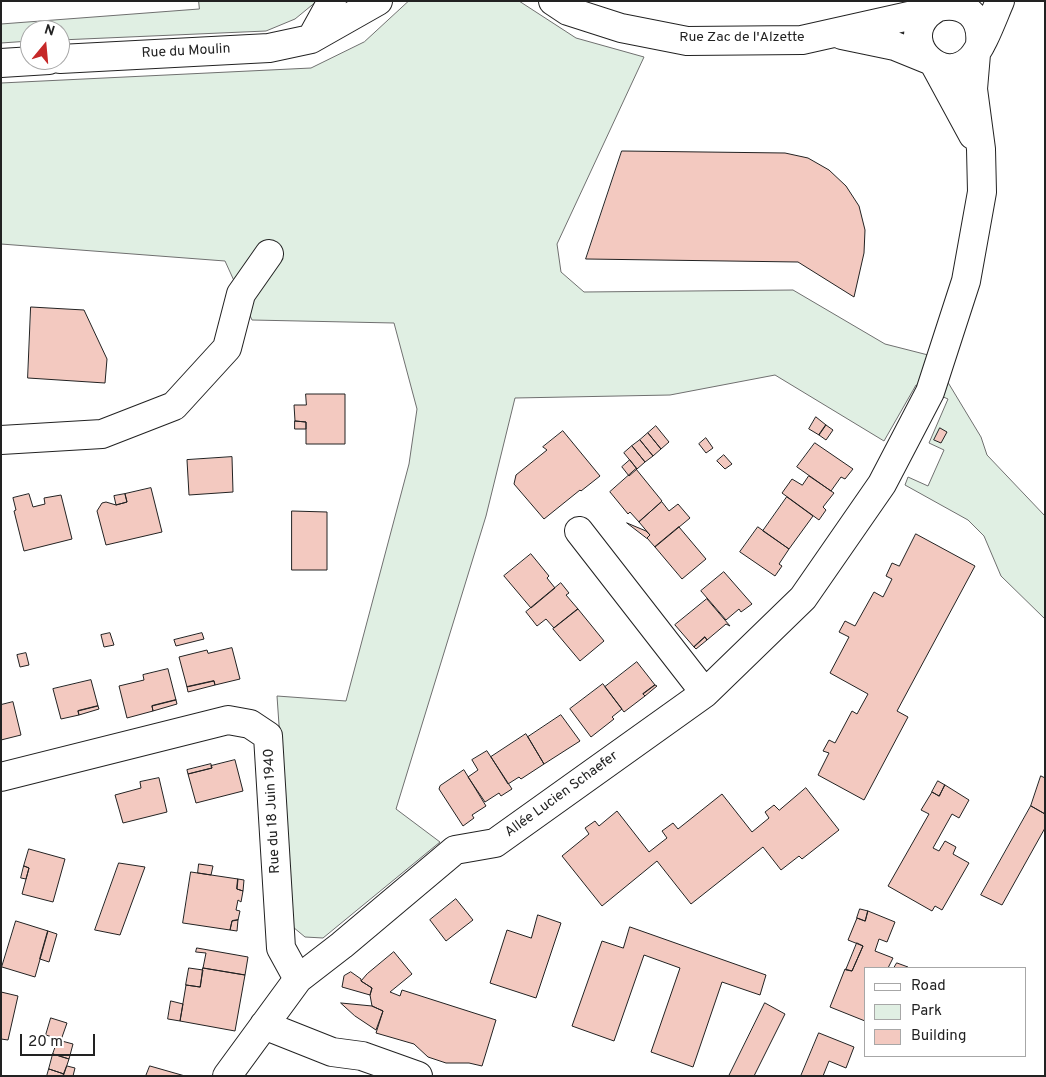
<!DOCTYPE html>
<html>
<head>
<meta charset="utf-8">
<style>
  body { margin:0 }
  #map { position:relative; width:1046px; height:1077px; overflow:hidden; background:#fff; font-family:Overpass,sans-serif }
  canvas { display:block }
  .frame { position:absolute; inset:0; border:2px solid #222; pointer-events:none }
  .legend { position:absolute; left:864px; top:967px; width:162px; height:90px; box-sizing:border-box; background:#fff; border:1px solid #a7a7a7; margin:0; padding:6px 9px; list-style:none; font-size:15px; color:#222 }
  .legend li { display:flex; align-items:center; gap:10px; height:25px }
  .legend b { width:25px; border:1px solid #a7a7a7 }
  .north { position:absolute; left:20px; top:20px; width:50px; height:50px; box-sizing:border-box; background:#fff; border:1px solid #a7a7a7; border-radius:50%; rotate:17deg; font-size:14px; font-weight:700; line-height:20px; text-align:center; color:#222 }
  .north::after { content:''; display:block; margin:auto; width:18px; height:22px; background:#c62828; clip-path:polygon(50% 0,100% 100%,50% 72%,0 100%) }
  .scale { position:absolute; left:20px; top:1034px; width:75px; height:22px; box-sizing:border-box; border:2px solid #222; border-top:0; padding-left:6px; font-size:15px; line-height:18px; white-space:nowrap; color:#222; -webkit-text-stroke:4px #fff; paint-order:stroke }
</style>
</head>
<body>
<div id="map">
<canvas width="1046" height="1077"></canvas>
<div class="frame"></div>
<ul class="legend">
<li><b style="height:6px;background:#fff"></b>Road</li>
<li><b style="height:14px;background:#e0efe3"></b>Park</li>
<li><b style="height:14px;background:#f3c9c0"></b>Building</li>
</ul>
<div class="north">N</div>
<div class="scale">20 m</div>
</div>
<script>
const ctx = document.querySelector('canvas').getContext('2d');
ctx.lineJoin = 'round';
function paint(path, color) { ctx.fillStyle = color; ctx.fill(path, 'evenodd'); }
function trace(path, color, width, dash) { ctx.strokeStyle = color; ctx.lineWidth = width; ctx.lineCap = dash ? 'butt' : 'round'; ctx.setLineDash(dash || []); ctx.stroke(path); }
function label(font, color, halo, rows, align = 'center') {
  ctx.font = font + ' Overpass,sans-serif'; ctx.lineWidth = 4; ctx.setLineDash([]); ctx.textBaseline = 'middle'; ctx.strokeStyle = halo; ctx.fillStyle = color; for (const [text, x, y, turn = 0] of rows) {
    ctx.save(); ctx.translate(x, y); ctx.rotate((+turn || 0) * Math.PI / 180); ctx.textAlign = isNaN(turn) ? turn : align; if (halo) ctx.strokeText(text, 0, 0); ctx.fillText(text, 0, 0); ctx.restore();
  }
}
const green = new Path2D(`
  M199 1H317L295 19 266 31 60 40V30H30V41L1 43V24L199 9Z
  M409 1H519L576 38 644 57 557 244 561 272 584 292 793 290 885 344 932 356 981 437 987 455 1045 516V619L1001 576 984 536 968 520 905 485 908 477 928 486 944 450 929 443 948 399 916 385 884 441 775 375 670 395 515 398 486 516 396 809 440 842 323 938 305 937 293 927 277 696 346 701 409 464 417 409 394 323 252 320 225 261 1 244V83L311 68 364 42Z`);
paint(green, '#e0efe3');
trace(green, '#6f6f6f', 1);
const building = new Path2D(`
  M622 151 785 153 808 158 829 170 846 186 859 206 865 230 864 253 854 297 798 262 586 259Z
  M31 307 84 310 107 359 105 383 28 378Z
  M306 394H345V444H306V422L295 421 294 405H306Z
  M816 417 826 425 819 435 809 429Z
  M295 421 306 422V429H295Z
  M826 425 833 430 826 440 819 435Z
  M656 426 669 442 661 449 648 433Z
  M940 428 947 432 941 443 934 440Z
  M563 431 600 476 581 491 580 490 544 519 514 484 516 475 547 450 543 447Z
  M648 433 661 449 653 456 640 440Z
  M706 438 713 448 706 453 699 444Z
  M640 440 653 456 645 462 632 446Z
  M815 443 853 469 845 479 841 477 831 491 797 467Z
  M632 446 645 462 637 469 624 453Z
  M724 455 732 464 725 469 717 461Z
  M232 457 233 492 189 495 187 460Z
  M630 460 637 469 629 476 622 467Z
  M636 469 662 501 639 522 630 512 628 514 610 492Z
  M809 476 834 493 823 507 826 510 819 520 782 493 792 479 802 485Z
  M151 488 162 532 106 545 97 511 102 503 106 502 116 505 127 502 125 494Z
  M29 494 33 507 45 504 44 498 61 495 72 539 24 551 14 511 16 510 13 498Z
  M125 494 127 502 116 505 114 496Z
  M787 497 813 516 789 549 763 531Z
  M662 502 669 511 678 504 690 518 655 547 647 538 650 535 639 522Z
  M292 511 327 512V570H292Z
  M627 523 646 531 650 535 647 538Z
  M679 527 706 559 682 579 655 547Z
  M758 527 789 549 779 564 782 566 775 576 740 552Z
  M916 534 975 566 897 711 908 717 864 800 818 775 829 753 823 751 829 740 835 743 852 711 857 714 868 694 830 673 849 637 839 632 845 621 855 626 874 592 883 597 892 579 886 576 892 563 899 566Z
  M531 554 549 576 547 578 555 588 531 608 504 576Z
  M724 572 752 604 741 612 739 609 726 620 701 591Z
  M561 583 569 593 566 595 578 609 554 628 546 619 537 626 526 612Z
  M707 599 730 626 726 624 707 640 705 637 694 647 675 625Z
  M578 609 604 641 580 661 553 629Z
  M110 633 114 645 104 647 101 635Z
  M202 633 204 639 176 646 174 640Z
  M705 637 707 640 696 649 694 647Z
  M232 648 240 679 215 685 214 681 187 687 179 657 207 650 208 653Z
  M26 653 29 665 20 667 17 655Z
  M637 662 655 685 643 694 645 696 624 712 605 687Z
  M168 669 176 700 152 706 153 711 127 718 119 686 144 680 143 675Z
  M91 680 98 706 78 711 79 715 61 719 53 689Z
  M214 681 215 685 188 692 187 687Z
  M603 684 622 709 612 717 614 719 591 737 570 709Z
  M655 685 657 686 645 696 643 694Z
  M176 700 177 704 153 711 152 706Z
  M13 702 21 735 1 740V705Z
  M98 706 99 709 79 715 78 711Z
  M561 715 580 741 544 764 528 737Z
  M526 734 544 764 521 779 519 777 508 784 491 757Z
  M487 751 512 789 501 796 499 793 485 802 468 777 478 770 472 760Z
  M235 760 243 791 196 803 188 774 212 768 211 766Z
  M211 764 212 768 188 774 187 770Z
  M464 770 486 806 472 815 474 818 463 826 439 789 440 786Z
  M1041 776 1045 778V814L1031 806Z
  M159 778 167 812 123 823 115 795 141 788 140 782Z
  M938 781 945 785 939 796 932 792Z
  M945 785 969 800 959 818 952 814 933 848 939 851 945 841 956 847 953 854 969 863 942 910 935 906 932 911 888 886 929 814 921 810 932 792 939 796Z
  M806 788 839 830 802 859 799 856 781 870 763 847 691 904 657 861 602 906 562 856 589 834 585 828 595 821 599 826 617 811 649 852 667 838 662 831 673 823 678 829 722 794 752 832 769 818 765 812 774 805 779 810Z
  M1031 806 1045 814V828L1002 905 981 895Z
  M29 849 65 859 53 902 22 894 29 868 24 866Z
  M119 863 145 867 120 935 95 930Z
  M199 864 213 866 211 875 198 873Z
  M24 866 29 868 26 879 21 878Z
  M191 872 238 879 237 889 243 891 241 902 238 900 236 910 240 911 238 920 232 921 230 930 183 923Z
  M238 879 244 880 243 891 237 889Z
  M456 899 473 920 446 941 430 920Z
  M860 909 868 911 865 921 857 918Z
  M868 911 895 922 887 942 879 939 875 951 893 958 888 968H865V1021L830 1007 845 969 852 971 863 946 848 940 857 918 865 921Z
  M538 915 561 923 536 998 490 983 507 930 531 938Z
  M238 920 237 931 230 930 232 921Z
  M16 921 48 931 35 977 2 967Z
  M630 927 766 975 760 995 722 982 693 1067 651 1052 680 968 644 955 614 1041 572 1026 602 941 623 948Z
  M48 931 57 934 49 962 40 959Z
  M857 943 863 946 852 971 846 970Z
  M197 948 248 957 245 975 203 968 206 953 196 952Z
  M394 952 412 974 390 992 400 996 402 990 496 1020 482 1066 469 1063H446L428 1057 414 1044 376 1033 383 1011 372 1006 370 995 372 988 361 981 367 974Z
  M897 963 908 967V968H894Z
  M189 968 203 970 200 987 186 985Z
  M203 968 245 975 235 1031 180 1021 186 985 200 987Z
  M351 972 361 979V981L372 988 370 995 342 987 344 976Z
  M1 992 18 996 8 1040 1 1039Z
  M171 1001 183 1004 180 1021 168 1019Z
  M341 1003 372 1006 383 1011 376 1030 355 1016Z
  M765 1003 785 1014 754 1076H729Z
  M51 1018 67 1023 61 1040 46 1035Z
  M819 1033 854 1047 846 1068 829 1061 823 1076H801Z
  M58 1040 73 1044 69 1059 53 1054Z
  M53 1054 69 1059 64 1074 49 1069Z
  M67 1066 75 1068 73 1076H63Z
  M150 1066 185 1076H146Z
  M49 1069 64 1074 63 1076H47Z`);
paint(building, '#f3c9c0');
trace(building, '#222', 1);
const minor = new Path2D(`
  M553 1 568 11 621 28 687 41 802 40 931 11
  M948 1C941 6 932 9 926 16 900 45 943 87 971 59 982 48 993 17 1000 1
  M938 7C965 1 983 17 980 44
  M842 35 895 46 927 59
  M935 65 973 135
  M1 440 102 434 174 406 227 348 241 294 269 254
  M579 531 705 693
  M1 777 228 720 250 724 268 736 281 948 298 979
  M264 1025 332 1052 362 1056 418 1076
  M227 1076 298 979 342 945 455 850 495 843 705 693 803 598 882 484 930 392 966 281 982 192 981 149 973 89 976 54`);
const major = new Path2D(`
  M311 39 332 1
  M60 59 269 48 311 39 378 1
  M1 63 49 60`);
trace(minor, '#222', 30);
trace(major, '#222', 30);
trace(minor, '#fff', 28);
trace(major, '#fff', 28);
label('14px', '#222', '#fff', [
  ["Rue Zac de l'Alzette",742,38],
  ["Rue du Moulin",186,52,-3],
  ["Allée Lucien Schaefer",562,795,-36],
  ["Rue du 18 Juin 1940",273,811,-93]
]);
</script>
</body>
</html>
